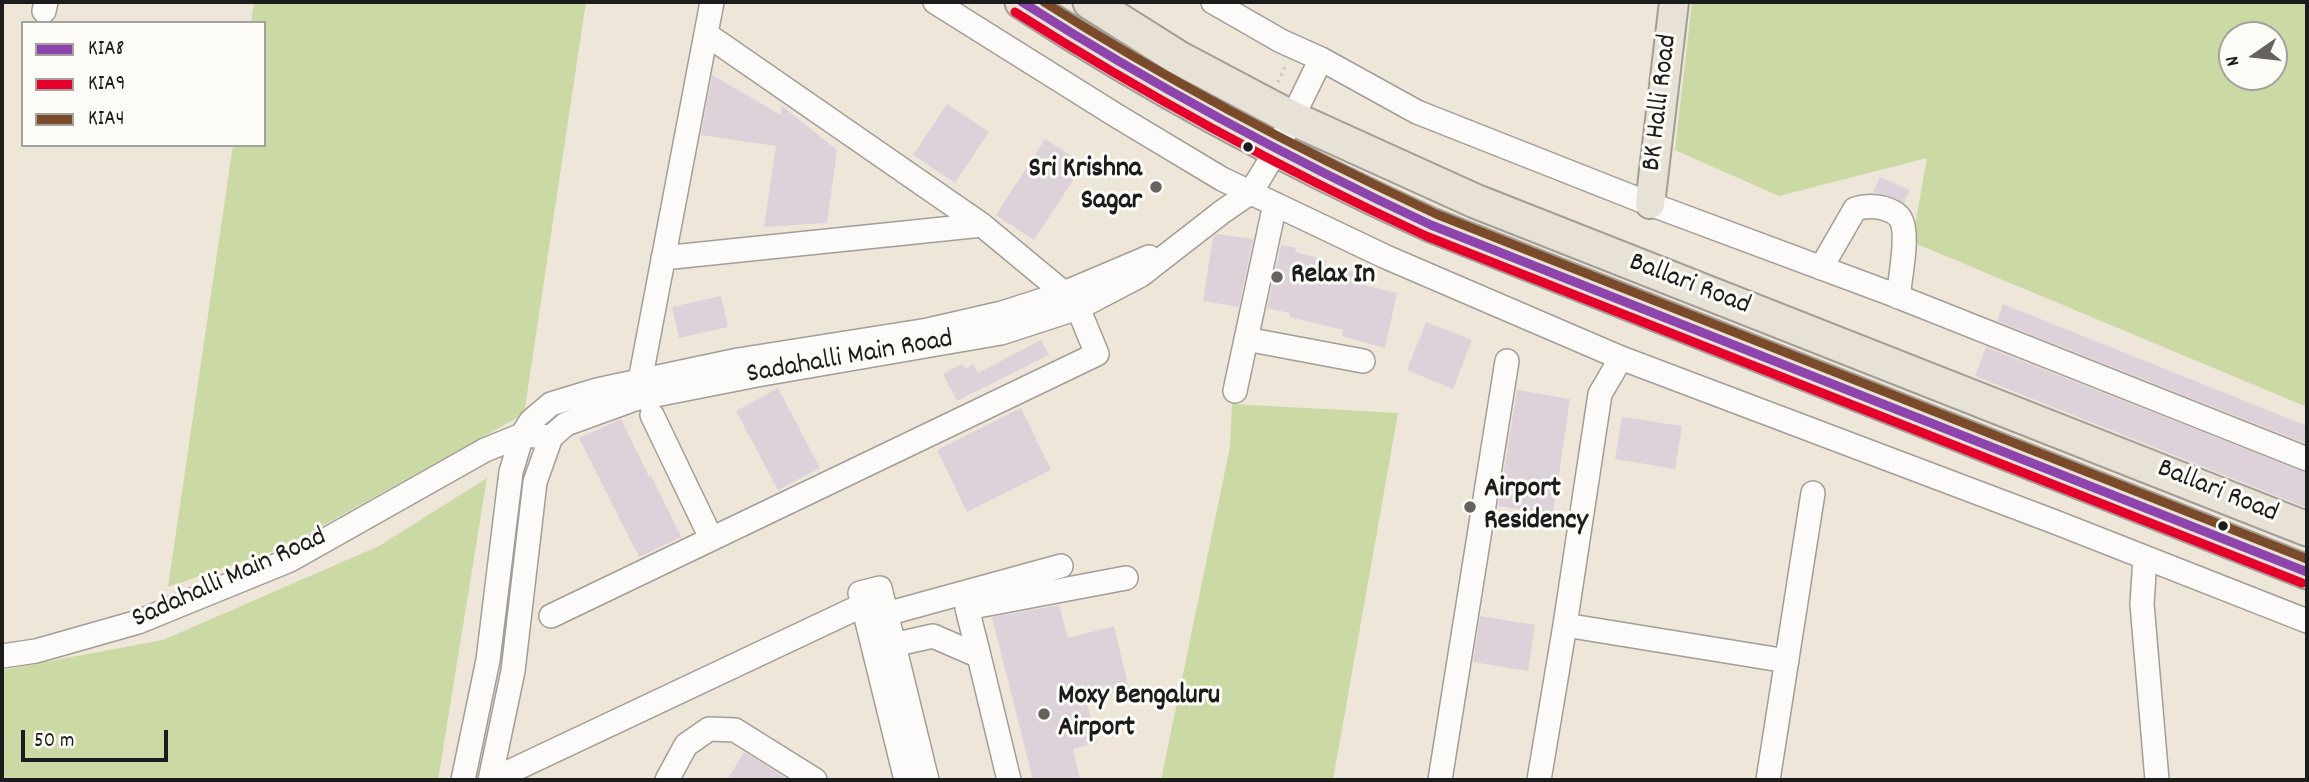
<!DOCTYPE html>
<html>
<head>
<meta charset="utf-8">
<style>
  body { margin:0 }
  #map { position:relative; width:2309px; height:782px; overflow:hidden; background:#eee6d9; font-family:Dekko,sans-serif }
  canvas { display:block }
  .frame { position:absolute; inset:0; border:4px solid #1c1c1c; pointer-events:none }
  .legend { position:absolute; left:21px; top:21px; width:245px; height:126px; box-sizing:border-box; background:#fdfcf7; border:2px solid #a3a29f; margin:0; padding:9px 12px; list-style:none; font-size:21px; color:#1c1c1c }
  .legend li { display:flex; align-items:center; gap:14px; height:35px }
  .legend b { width:35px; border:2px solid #a3a29f }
  .north { position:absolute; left:2218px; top:21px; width:70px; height:70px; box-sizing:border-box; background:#fdfcf7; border:2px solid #a3a29f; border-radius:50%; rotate:256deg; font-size:19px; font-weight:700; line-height:28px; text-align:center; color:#1c1c1c }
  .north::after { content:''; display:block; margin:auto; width:24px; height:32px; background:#66635e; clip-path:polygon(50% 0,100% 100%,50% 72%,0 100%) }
  .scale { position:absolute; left:21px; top:730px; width:147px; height:32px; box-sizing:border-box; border:4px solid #1c1c1c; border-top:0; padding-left:9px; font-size:21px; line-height:24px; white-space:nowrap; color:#1c1c1c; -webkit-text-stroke:5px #fdfcf7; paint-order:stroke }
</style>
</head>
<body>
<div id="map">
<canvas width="2309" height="782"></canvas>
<div class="frame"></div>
<ul class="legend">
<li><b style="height:9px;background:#8e44ad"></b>KIA8</li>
<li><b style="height:9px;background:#e4002b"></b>KIA9</li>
<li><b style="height:9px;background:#7a4b2a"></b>KIA4</li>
</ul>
<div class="north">N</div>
<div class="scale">50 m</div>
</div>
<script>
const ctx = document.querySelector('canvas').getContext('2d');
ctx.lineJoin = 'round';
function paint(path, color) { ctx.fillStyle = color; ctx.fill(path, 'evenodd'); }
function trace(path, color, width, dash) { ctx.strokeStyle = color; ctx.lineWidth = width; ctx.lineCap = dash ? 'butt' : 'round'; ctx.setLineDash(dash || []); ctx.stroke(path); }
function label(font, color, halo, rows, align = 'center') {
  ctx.font = font + ' Dekko,sans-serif'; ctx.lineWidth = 6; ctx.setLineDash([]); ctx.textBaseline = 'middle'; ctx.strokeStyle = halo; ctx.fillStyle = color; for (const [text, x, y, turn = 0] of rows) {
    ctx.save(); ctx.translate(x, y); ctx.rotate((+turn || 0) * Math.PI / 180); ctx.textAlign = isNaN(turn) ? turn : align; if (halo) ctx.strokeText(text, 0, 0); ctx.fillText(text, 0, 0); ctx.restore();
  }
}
paint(new Path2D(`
  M254 2H586L524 414 284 547 168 587 233 145H264V23H251Z
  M1692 2H2307V407L1912 242 1927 158 1779 196 1675 150ZM2232 35H2274V77H2232Z
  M1232 404 1398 413 1333 780H1161L1230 447Z
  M487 478 438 780H2V670L163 640 379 546Z`), '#cbdaa5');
paint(new Path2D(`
  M712 75 781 115 782 106 837 150 827 223 764 227 776 146 701 135Z
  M947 104 989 132 955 183 913 155Z
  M1045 139 1084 164 1034 240 996 215Z
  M1880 177 1910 190 1904 203 1887 195 1873 193Z
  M1217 234 1253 239 1239 307 1203 301 1213 237Z
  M1281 245 1296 248 1295 252 1327 260 1325 265 1354 272 1351 282 1397 293 1385 348 1342 336 1343 330 1290 317V313L1267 308Z
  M721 296 728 327 679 338 672 307Z
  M2003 304 2307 426V444L1997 321Z
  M1426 322 1472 340 1453 389 1407 370Z
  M1041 340 1049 355 957 401 943 374 962 364 965 369 973 364 978 373Z
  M1986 347 2307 473V508L1975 376Z
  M778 388 820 468 778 490 736 411Z
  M1517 390 1570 399 1553 515 1498 506Z
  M1021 408 1051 470 967 512 937 450Z
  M1622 417 1682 426 1675 469 1615 459Z
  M621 419 649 477 651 475 681 537 639 557 579 438Z
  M1059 605 1068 638 1114 626 1129 689 1086 700 1097 743 1073 749 1080 780H1033L992 617Z
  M1480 616 1535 625 1528 671 1473 662Z
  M744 752 759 761 789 780H727Z`), '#ded2da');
const minor = new Path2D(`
  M935 2 1117 116 1222 179 1386 257 1621 358 2055 522 2307 621
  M1213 2 1281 41 1321 59 1417 112 1650 204 1889 293 2307 459
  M44 11 46 2
  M663 258 982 225
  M1821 268 1855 209C1864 206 1874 206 1883 208 1889 210 1898 213 1901 220 1909 234 1900 279 1898 297
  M1246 339 1363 361
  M640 381 712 2
  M1235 391 1275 204
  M652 415 711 538
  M2145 558 2142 604 2157 780
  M886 614 1061 566
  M551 616 1097 354 1078 308 1064 293 982 225 706 34
  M1565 625 1787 661
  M893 645 933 636 979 656 1009 780
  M2 656 36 651 138 622 290 560 485 450 522 435 551 437 566 424 635 399 757 375 1001 333 1078 308 1141 275 1222 212 1251 192 1276 151 1321 59
  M979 656 967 608 1126 578
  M463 780 488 660 511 472 522 435 531 421 551 404 597 390 738 360 928 330 1002 313 1064 293 1149 257
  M490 780 513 671 535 482 551 437
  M492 780 863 605
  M667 780 686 745 709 729 735 730 815 780
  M906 780 860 593 880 588 927 780
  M1440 780 1507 361
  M1539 780 1565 625 1600 394 1621 358
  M1768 780 1813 493`);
const major = new Path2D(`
  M1650 204 1674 2`);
const highway = new Path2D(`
  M1022 2C1154 88 1288 160 1431 225L2307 572
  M1090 2 1177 57 1292 118 1475 201 2307 529`);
trace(minor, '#a29d96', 26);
trace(major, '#a29d96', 32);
trace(highway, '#a29d96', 37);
trace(new Path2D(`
  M1278 82 1285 67`), '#c8c6c3', 3.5, [2, 5]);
trace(minor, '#fcfbf9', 23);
trace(major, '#e7e2d5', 28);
trace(highway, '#e7e2d5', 33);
trace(new Path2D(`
  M1022 2C1154 86 1290 159 1431 225L2307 572`), '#8e44ad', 9);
trace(new Path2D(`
  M1015 12C1147 96 1284 170 1426 236L2302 583`), '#e4002b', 9);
trace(new Path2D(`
  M1044 2C1170 82 1301 151 1436 214L2307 559`), '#7a4b2a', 9);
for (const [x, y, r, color] of [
  [1248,147,6,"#1c1c1c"],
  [1156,187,7,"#66635e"],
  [1277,277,7,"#66635e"],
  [1470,507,7,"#66635e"],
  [2223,526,6,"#1c1c1c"],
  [1044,714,7,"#66635e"]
]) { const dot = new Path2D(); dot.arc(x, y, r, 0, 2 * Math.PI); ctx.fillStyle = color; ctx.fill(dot); trace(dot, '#fdfcf7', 2.5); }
label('28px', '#1c1c1c', '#fdfcf7', [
  ["BK Halli Road",1662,103,-83],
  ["Ballari Road",1689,286,21],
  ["Sadahalli Main Road",850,359,-10],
  ["Ballari Road",2217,493,22],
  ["Sadahalli Main Road",230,580,-24]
]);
label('bold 28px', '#1c1c1c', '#fdfcf7', [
  ["Sri Krishna",1142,171,"right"],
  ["Sagar",1142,203,"right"],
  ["Relax In",1291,277],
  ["Airport",1484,491],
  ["Residency",1484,523],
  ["Moxy Bengaluru",1058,698],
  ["Airport",1058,730]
], 'left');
</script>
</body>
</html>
